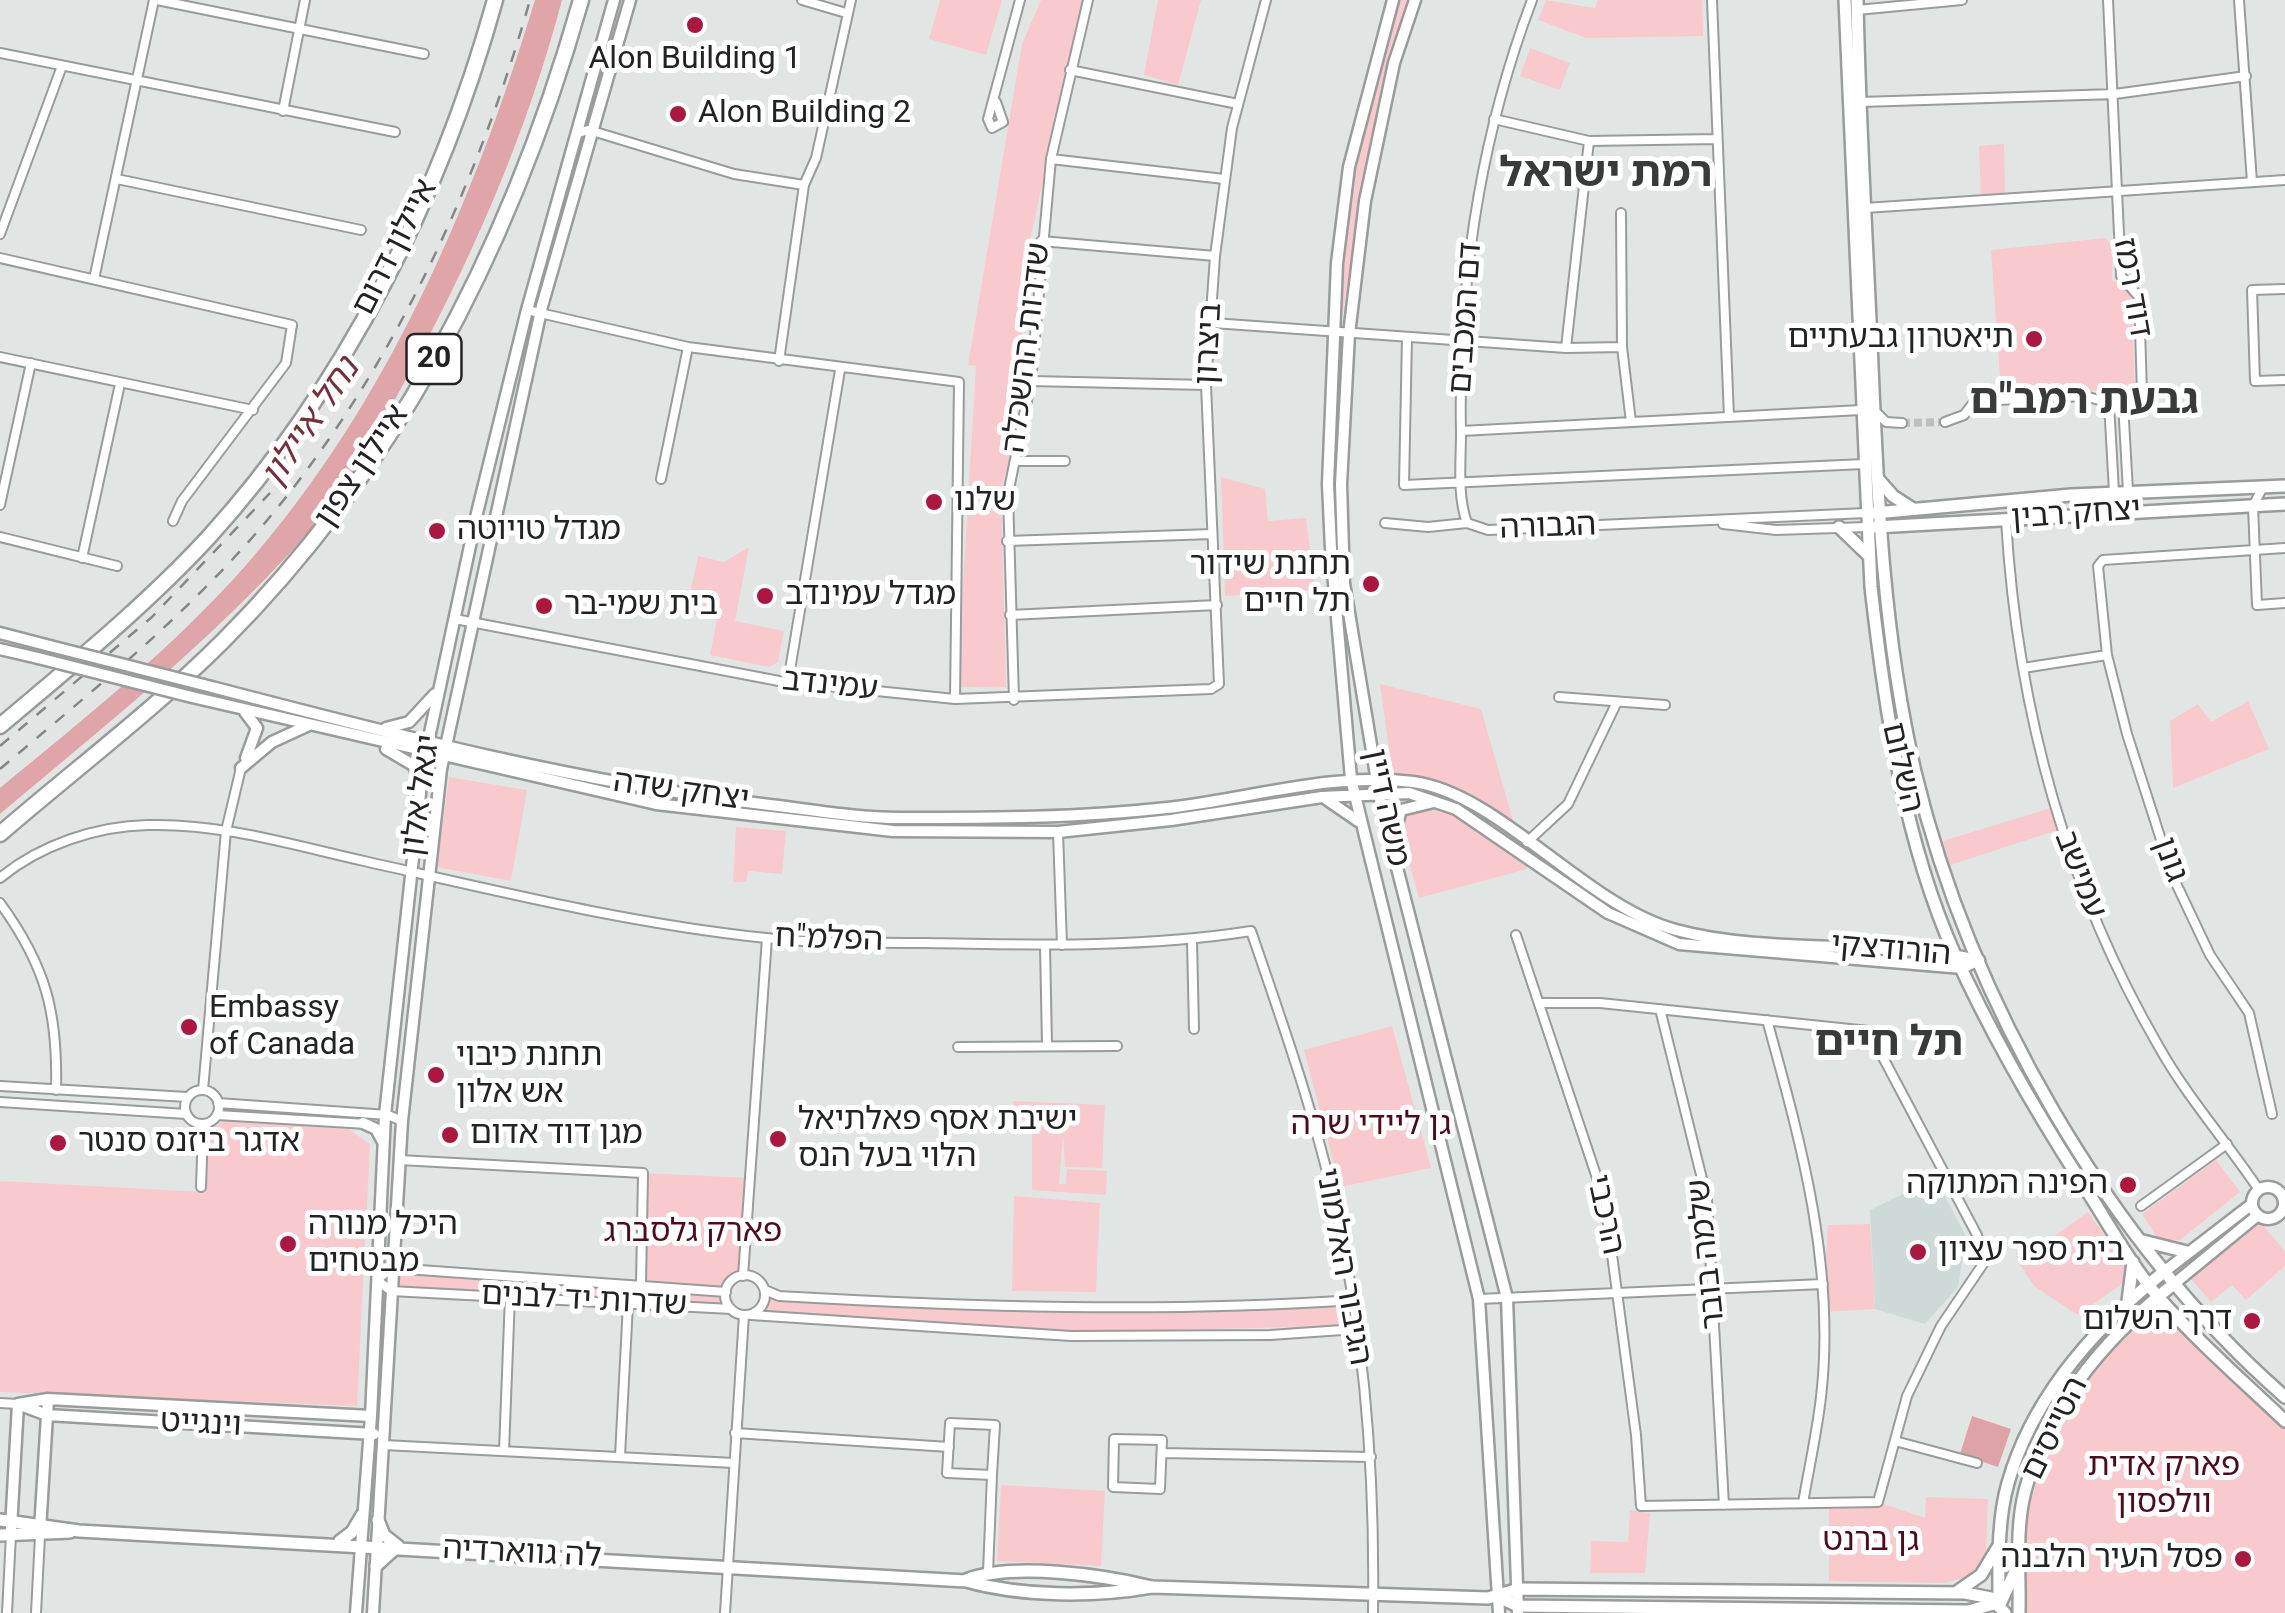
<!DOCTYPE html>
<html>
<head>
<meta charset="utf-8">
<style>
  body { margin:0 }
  canvas { display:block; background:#e1e6e4 }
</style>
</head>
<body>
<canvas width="2285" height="1613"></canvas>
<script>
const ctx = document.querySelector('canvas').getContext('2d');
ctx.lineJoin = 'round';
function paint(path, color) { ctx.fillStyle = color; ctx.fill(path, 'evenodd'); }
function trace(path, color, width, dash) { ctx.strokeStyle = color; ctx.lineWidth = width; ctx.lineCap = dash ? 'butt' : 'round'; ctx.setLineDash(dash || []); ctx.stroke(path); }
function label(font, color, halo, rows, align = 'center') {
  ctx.font = font + ' Roboto,"Noto Sans Hebrew",sans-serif'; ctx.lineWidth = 10; ctx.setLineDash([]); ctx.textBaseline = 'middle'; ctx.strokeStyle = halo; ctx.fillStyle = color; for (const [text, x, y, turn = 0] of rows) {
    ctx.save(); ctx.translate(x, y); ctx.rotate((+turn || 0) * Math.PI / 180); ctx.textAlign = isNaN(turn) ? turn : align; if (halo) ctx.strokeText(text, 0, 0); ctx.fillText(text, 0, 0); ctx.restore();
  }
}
paint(new Path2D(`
  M1935 1178 1966 1236 1958 1287 1925 1324 1875 1309 1870 1210Z`), '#cddad7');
paint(new Path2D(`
  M940 0H1002L986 55 929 39Z
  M1041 0H1083L1030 240 1012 451 1001 489 1006 687H957L976 366 968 365 1022 44Z
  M1158 0H1201L1178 85 1144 75Z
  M1398 0H1408L1372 132 1343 311 1339 310C1344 203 1369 103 1398 0Z
  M1546 0 1595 8 1598 0H1702L1703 36 1586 38 1538 20Z
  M1530 48 1570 63 1560 90 1520 76Z
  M2004 144 2005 200 1981 201 1979 146Z
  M2105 238 2113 245 2112 280 2131 291 2135 391 2001 390 1991 250Z
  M1221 477 1265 489 1268 521 1306 518 1315 590 1225 596Z
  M749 547 735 621 784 631 778 662 769 667 710 655 717 620 686 613 698 556 724 562Z
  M1380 684 1481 709 1527 869 1419 898 1400 830Z
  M2248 701 2269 749 2173 788 2170 721 2198 704 2211 722Z
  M449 777 527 790 511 881 437 867Z
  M2054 807 2061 829 1950 865 1943 841Z
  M736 827 786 831 782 874 748 871 746 882H733Z
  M1392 1026 1431 1168 1340 1187 1304 1050Z
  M1013 1101 1105 1105 1102 1168 1065 1167 1063 1134 1059 1184H1066L1067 1169 1107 1171 1106 1195 1032 1190V1120L1012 1118Z
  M222 1121 348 1129 370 1144 357 1406 0 1392V1181L203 1192 208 1134Z
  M2216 1160 2240 1192 2180 1240H2159L2142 1214Z
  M643 1173 750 1178 743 1275 731 1280 726 1289 641 1281Z
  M1014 1196 1100 1203 1096 1292 1012 1291Z
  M2088 1212 2133 1276 2078 1315 2035 1287 2018 1262Z
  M2259 1221 2285 1251V1266L2246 1300 2232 1285 2211 1302 2191 1279Z
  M1870 1224 1875 1309 1823 1312 1828 1225Z
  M398 1271 723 1293V1306L397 1288Z
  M769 1294 997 1311 1222 1312 1343 1304 1344 1326 1073 1332 760 1314Z
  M2158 1297 2285 1419V1613H2020L2028 1507 2058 1419 2085 1367Z
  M1001 1485 1105 1491 1101 1566 997 1561Z
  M1926 1497 1988 1499 1986 1551 1969 1577 1943 1583 1829 1581V1502H1878L1925 1518Z
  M1630 1510 1650 1513 1645 1573H1590L1591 1541 1628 1542Z`), '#f9cacd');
paint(new Path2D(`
  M1972 1416 2011 1429 1998 1467 1960 1454Z`), '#dda3a7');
paint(new Path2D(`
  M535 0H562C526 137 468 268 399 392 376 434 353 478 323 515 228 628 113 719 0 814V788C85 718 174 647 247 564 388 403 473 203 535 0Z`), '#dfa5a9');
trace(new Path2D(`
  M1902 423 1945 422`), '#bbbfbd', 8, [8, 4]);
const minor = new Path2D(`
  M157 0 424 54
  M802 0 846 13
  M1712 0 1729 417
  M2239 0 2252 182
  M1857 10 1962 0
  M0 53 395 132
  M1070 70 1238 104
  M996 102 1003 122 992 128 988 119 1020 0
  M1861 102 2115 94 2246 76
  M283 111 305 0
  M1494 119 1589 141 1717 139
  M577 133 589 130 734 174 804 185
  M1051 159 1224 179
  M117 179 361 230
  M1865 208 2285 180
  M1621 213 1622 347 1631 422
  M0 234 62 66
  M1041 241 1215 256
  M0 258 292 325 286 363 182 501 173 521
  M94 279 154 0
  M2285 289 2252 290 2255 381 2285 380
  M527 310 688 347 959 382 955 699
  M1213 323 1566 348 1622 347
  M1407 337 1404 485 1864 464
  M1566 348 1589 141
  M0 357 253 410
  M779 361 804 185 816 158 851 0
  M1031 381 1206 385
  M2109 403 2114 492 2123 512
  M2123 403 2128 491 2123 512
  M1876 412 1886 422 1902 423
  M1945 422 1964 415 1975 401 2085 396 2109 403 2134 402 2142 393 2139 297 2121 276 2108 0
  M1461 431 1861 410
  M1016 461H1065
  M661 479 688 347
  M2263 487 2253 506 2257 605 2285 603
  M0 505 31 363
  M2006 520C2017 706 2065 885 2159 1047 2187 1097 2227 1142 2259 1190
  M1385 523 1428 527 1467 523 1488 530 1866 513
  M1467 523C1457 495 1461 462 1461 433 1458 286 1480 138 1532 0
  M1723 524 1776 530 1867 527
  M0 537 117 566
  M1007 541 1212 534
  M82 558 120 384
  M1010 615 1217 605
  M455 619 779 681 955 699 1211 689 1219 684 1206 385 1215 256 1232 128 1266 0
  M2023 668 2107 655
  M788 682 840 370
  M1559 697 1665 705
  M1014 700 1008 494 1031 381 1051 159 1088 0
  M1058 832 1062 945
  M1527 842 1568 804 1616 704
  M0 878C40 845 96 826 148 825 221 823 293 845 364 861 497 891 631 924 766 938 819 944 873 942 925 943 1034 945 1143 948 1251 931 1283 1024 1316 1118 1337 1214 1366 1345 1375 1479 1373 1613
  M0 903C46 966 58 1013 56 1090
  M1516 935 1605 1202 1636 1435 1641 1506 1878 1502 1907 1396 1941 1326 1983 1264 1977 1235 1869 1031 1600 1003H1541
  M1192 940 1194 1029
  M1045 946 1047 1045
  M1660 1009 1707 1199 1724 1505
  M1767 1020C1801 1143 1836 1268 1821 1397 1817 1432 1809 1468 1803 1503
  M958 1047 1117 1046
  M0 1086 187 1097
  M185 1107a17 17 0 1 1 34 0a17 17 0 1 1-34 0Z
  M203 1090 226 831 241 768
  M0 1102 186 1114
  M218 1103 388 1115 402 1121
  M2272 1114 2249 1013 2210 955 2173 877 2127 734 2107 655 2098 566 2103 560 2285 548
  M217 1115 367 1124
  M399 1160 643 1173 641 1284
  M201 1187 203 1129 207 1124
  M2141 1206 2227 1144
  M725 1295a20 20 0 1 1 40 0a20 20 0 1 1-40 0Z
  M743 1276 767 938
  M765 1290 779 1296C971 1307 1161 1313 1354 1300
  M726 1292 392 1268 377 1280 391 1291 731 1309
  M1479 1299 1823 1284
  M751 1315 1071 1336 1270 1335 1357 1329
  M0 1403 18 1404
  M950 1423 995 1425 992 1475 947 1473Z
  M735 1433 949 1447
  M1114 1439 1162 1440 1160 1489 1113 1487Z
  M1895 1441 1977 1463
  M384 1445 734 1463
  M504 1451 510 1296
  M1162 1453 1371 1457
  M620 1456 628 1304
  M988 1572 992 1475
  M7 1613 11 1535
  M36 1613 40 1536
  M725 1613 744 1315`);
const tertiary = new Path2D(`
  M1393 0 1349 167 1337 263 1328 484 1331 549 1351 779 1479 1299 1499 1613
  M1415 0 1394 63 1365 201 1349 334 1341 484 1344 583 1381 805 1507 1298 1518 1613
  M0 633 50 646
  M0 649 38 658
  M204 685C388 733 573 782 762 804 807 809 854 818 900 818 989 818 1078 818 1167 808 1249 799 1329 772 1413 782 1499 793 1587 907 1676 930 1768 955 1883 939 1978 960
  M192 697 656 804 893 831 1058 832 1171 820 1322 797 1409 793 1456 809 1608 913 1679 944 1962 968 1979 960
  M245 712 257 728 246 758
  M386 728 409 722 435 694
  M386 749 413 765 421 779
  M241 768 272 742 309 725
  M1323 797 1358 821
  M1392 842 1401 810 1434 802
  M363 1123 376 1129 383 1142
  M2252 1203a16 16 0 1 1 32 0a16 16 0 1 1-32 0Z
  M2165 1271 2252 1204
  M2175 1283 2258 1215
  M18 1404 47 1415 374 1434
  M18 1404 48 1399 371 1416
  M11 1528 18 1404
  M40 1530 48 1399
  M356 1613 371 1416 385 1115 423 766 477 513 527 310 614 0
  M373 1613 402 1121 441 769 542 306 630 0`);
const secondary = new Path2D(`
  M1845 0 1871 587C1885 710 1904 841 1955 955 1991 1034 2033 1107 2080 1180 2106 1219 2129 1263 2160 1299 2198 1342 2243 1381 2285 1421
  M1857 0C1859 114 1866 228 1871 342 1877 485 1882 631 1915 772 1970 1001 2108 1242 2285 1397
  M1878 479 1893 496 1913 509
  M1875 513 2071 495 2285 486
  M1839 527 1868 555
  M1876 527 2285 504
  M2143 1241 2187 1252
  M2128 1301 2133 1262
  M2135 1322 2160 1317 2180 1321
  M0 1520 79 1531 966 1581C1023 1597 1094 1597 1152 1587
  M378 1520 384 1535 398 1546
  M0 1535 70 1532
  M340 1541 352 1532 362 1515
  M376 1566 398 1546
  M966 1580C1012 1562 1103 1575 1152 1587L1488 1598 1519 1589 1965 1593 1991 1598 2005 1613
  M1958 1591 1981 1575 1998 1547
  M1498 1597 1518 1606 1968 1611 2001 1602 2020 1561
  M1999 1604C1999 1565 1997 1521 2008 1483 2033 1395 2096 1326 2165 1271
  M2019 1613C2020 1573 2015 1529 2025 1491 2048 1404 2106 1337 2175 1283`);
const motorway = new Path2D(`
  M0 726C71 666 144 607 208 538 345 387 441 195 495 0
  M0 834C74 770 154 710 223 641 401 463 513 239 581 0`);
trace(minor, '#989c9b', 12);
trace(tertiary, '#989c9b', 15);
trace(secondary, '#989c9b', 16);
trace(motorway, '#989c9b', 19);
trace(minor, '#fff', 8);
trace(tertiary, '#fff', 10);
trace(secondary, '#fff', 11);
trace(motorway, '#fff', 14);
trace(new Path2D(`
  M0 746 152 617 270 493
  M0 769C79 702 159 638 230 562 375 408 473 201 530 0`), '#848786', 2.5, [12, 12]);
const tertiaryBridge = new Path2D(`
  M50 646 204 685
  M38 658 192 697`);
trace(tertiaryBridge, '#989c9b', 15, []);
trace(tertiaryBridge, '#fff', 10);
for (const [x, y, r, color] of [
  [695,25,10,"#ac173f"],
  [678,114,10,"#ac173f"],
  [2034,339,10,"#ac173f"],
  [934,502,10,"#ac173f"],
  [437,531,10,"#ac173f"],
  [1371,584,10,"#ac173f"],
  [765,596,10,"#ac173f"],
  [544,606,10,"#ac173f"],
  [189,1027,10,"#ac173f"],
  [436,1075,10,"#ac173f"],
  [450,1135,10,"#ac173f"],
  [778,1139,10,"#ac173f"],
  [58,1143,10,"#ac173f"],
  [2128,1185,10,"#ac173f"],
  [288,1244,10,"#ac173f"],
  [1918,1252,10,"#ac173f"],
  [2252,1321,10,"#ac173f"],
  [2243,1559,10,"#ac173f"]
]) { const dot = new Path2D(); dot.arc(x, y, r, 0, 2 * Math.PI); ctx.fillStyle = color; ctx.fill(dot); trace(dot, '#fff', 4); }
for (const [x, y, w] of [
  [434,359,55]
]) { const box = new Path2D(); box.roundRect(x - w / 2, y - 25, w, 50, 8); ctx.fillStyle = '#fff'; ctx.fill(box); trace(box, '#222423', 2.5); }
label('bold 30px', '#222423', null, [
  ["20",434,359]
]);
label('32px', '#222423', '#fff', [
  ["Alon Building 1",695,60,"center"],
  ["Alon Building 2",698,114],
  ["תיאטרון גבעתיים",2014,339,"right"],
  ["שלנו",954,502],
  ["מגדל טויוטה",457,531],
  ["תחנת שידור",1351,566,"right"],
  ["תל חיים",1351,603,"right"],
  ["מגדל עמינדב",785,596],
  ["בית שמי-בר",564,606],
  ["Embassy",209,1009],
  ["of Canada",209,1046],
  ["תחנת כיבוי",456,1057],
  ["אש אלון",456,1094],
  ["ישיבת אסף פאלתיאל",798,1121],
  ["הלוי בעל הנס",798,1158],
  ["מגן דוד אדום",470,1135],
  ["אדגר ביזנס סנטר",78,1143],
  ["הפינה המתוקה",2108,1185,"right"],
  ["היכל מנורה",308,1226],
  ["מבטחים",308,1263],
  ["בית ספר עציון",1938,1252],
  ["דרך השלום",2232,1321,"right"],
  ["פסל העיר הלבנה",2223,1559,"right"]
], 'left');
label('32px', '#222423', '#fff', [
  ["איילון דרום",396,248,-63],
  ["דוד רמז",2131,288,80],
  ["דם המכבים",1467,318,-86],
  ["ביצרון",1210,344,-87],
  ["שדרות ההשכלה",1028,348,-83],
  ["איילון צפון",363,467,-56],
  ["יצחק רבין",2076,515,-4],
  ["הגבורה",1548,528,-2],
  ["עמינדב",830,686,6],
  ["השלום",1901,768,77],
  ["יצחק שדה",681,792,8],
  ["יגאל אלון",422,796,-82],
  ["משה דיין",1385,808,78],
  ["גונן",2169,860,70],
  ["עמישב",2079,875,69],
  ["הפלמ\"ח",829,940,2],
  ["הורודצקי",1891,951,5],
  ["הרכבי",1604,1215,78],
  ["שלמה בובר",1708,1254,-96],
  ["הגיבור האלמוני",1342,1267,80],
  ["שדרות יד לבנים",584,1301,3],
  ["וינגייט",201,1425,3],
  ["הטייסים",2056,1429,-64],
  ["לה גווארדיה",522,1554,3]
]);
label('32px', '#500b1b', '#fff', [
  ["גן ליידי שרה",1371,1126],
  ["פארק גלסברג",693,1233],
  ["פארק אדית",2164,1467],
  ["וולפסון",2164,1504],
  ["גן ברנט",1871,1542]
]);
label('italic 35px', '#77303a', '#fff', [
  ["נחל איילון",312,423,-56]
]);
label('bold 42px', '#383b3a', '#fff', [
  ["רמת ישראל",1606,175],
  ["גבעת רמב\"ם",2084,402],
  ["תל חיים",1889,1044]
]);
</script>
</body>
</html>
